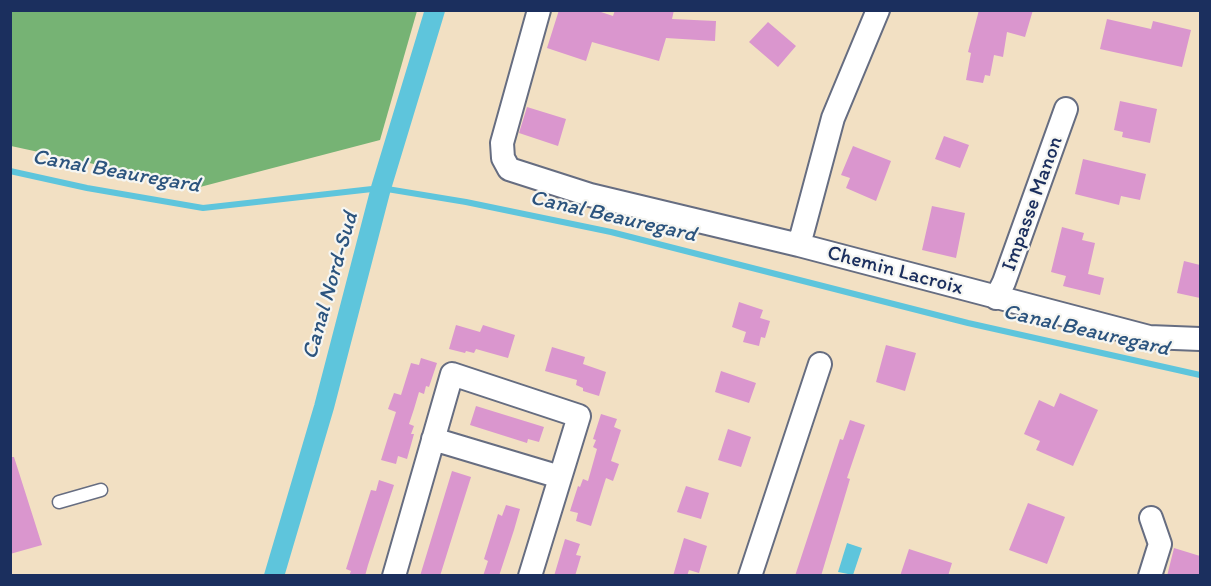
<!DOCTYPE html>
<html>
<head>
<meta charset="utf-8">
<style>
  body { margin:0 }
  #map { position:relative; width:1211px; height:586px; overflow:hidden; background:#f2e0c3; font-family:Itim,sans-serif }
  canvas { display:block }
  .frame { position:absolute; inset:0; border:12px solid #1b2f5e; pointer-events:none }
</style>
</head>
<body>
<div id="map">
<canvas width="1211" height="586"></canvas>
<div class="frame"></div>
</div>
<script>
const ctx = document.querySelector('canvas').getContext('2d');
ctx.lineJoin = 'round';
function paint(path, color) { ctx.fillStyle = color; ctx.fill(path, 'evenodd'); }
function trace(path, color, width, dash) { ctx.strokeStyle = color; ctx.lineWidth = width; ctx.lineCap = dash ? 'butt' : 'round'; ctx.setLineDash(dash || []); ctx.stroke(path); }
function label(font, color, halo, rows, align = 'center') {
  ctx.font = font + ' Itim,sans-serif'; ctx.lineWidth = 4.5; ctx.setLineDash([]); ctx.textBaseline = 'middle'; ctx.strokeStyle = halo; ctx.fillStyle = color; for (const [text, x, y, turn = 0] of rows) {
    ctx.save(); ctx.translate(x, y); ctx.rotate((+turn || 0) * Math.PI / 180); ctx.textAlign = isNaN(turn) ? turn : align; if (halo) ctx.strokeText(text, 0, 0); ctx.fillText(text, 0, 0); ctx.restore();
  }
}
paint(new Path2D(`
  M11 10H417V11L380 140 200 187 11 146Z`), '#76b374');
paint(new Path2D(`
  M847 543 862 548 853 575 838 572Z`), '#5ec5dc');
trace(new Path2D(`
  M10 171 87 188 203 208 381 188 466 202 611 232 968 323 1200 375`), '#5ec5dc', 6);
trace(new Path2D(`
  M274 576 324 407 381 188 435 10`), '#5ec5dc', 20);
paint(new Path2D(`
  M559 10H595L613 16 615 10H674L672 19 716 21 715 41 666 38 659 61 592 42 586 61 547 48Z
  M979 10H1033L1025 37 1007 32 1003 57 994 55 990 76 985 75 983 83 966 80 971 53 968 52Z
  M1107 19 1151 29 1153 21 1191 30 1182 67 1100 49Z
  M768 22 796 46 778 67 749 42Z
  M1120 101 1157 109 1150 143 1122 137 1123 132 1114 130Z
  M527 107 566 119 558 146 519 133Z
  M944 136 969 145 960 168 935 159Z
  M853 146 891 161 876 201 846 188 850 178 841 175Z
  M1083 159 1146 174 1140 200 1121 196 1119 205 1075 194Z
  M932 206 965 213 956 258 922 250Z
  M1062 227 1084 233 1082 240 1095 243 1088 274 1104 278 1100 295 1063 286 1066 276 1051 272Z
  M1184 261 1200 265V298L1177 293Z
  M739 302 763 310 760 318 770 321 765 338 761 337 759 346 743 342 746 332 732 327Z
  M456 325 480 332 483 325 515 335 508 358 476 349 474 353 466 351 465 353 449 349Z
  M886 345 916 353 905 391 876 382Z
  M552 347 585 357 583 364 606 372 599 396 583 391V388L576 385 577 380 545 371Z
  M421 358 437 363 429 387 426 386 424 394 419 392 414 409 409 424 414 426 411 434H414L407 459 398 456 396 464 381 460 396 412 388 409 394 393 401 395 411 363 419 365Z
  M721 371 756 383 749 403 715 392Z
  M1060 393 1098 410 1073 466 1036 450 1040 441 1024 434 1039 400 1054 407Z
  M476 406 544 427 539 442 528 439 527 443 470 425Z
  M601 414 617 419 614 427 621 430 611 461 619 464 613 481 606 478 591 526 576 521 578 513 570 511 578 486 580 487 583 479 588 481 597 449 593 447 596 440 593 439Z
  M850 420 865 425 847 478 850 479 821 576H795L840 439 843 440Z
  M728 429 751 437 741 467 718 460Z
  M10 457H14L42 545 10 554Z
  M452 471 471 477 459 515 440 576H420Z
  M379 480 394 485 368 565 365 576H349L351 571 346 569 371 490 376 491Z
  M686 486 709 493 701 519 677 512Z
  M1028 503 1065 517 1047 564 1009 550Z
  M506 505 520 509 514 530 499 576H483L488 561 484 559 498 514 502 516Z
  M684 538 707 546 699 573 689 570 687 576H673Z
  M565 539 580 544 576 555 581 556 575 576H554Z
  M1174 548 1200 556V576H1167Z
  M909 549 952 563 948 576H900Z`), '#da96ce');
const service = new Path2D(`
  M59 502 101 490`);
const minor = new Path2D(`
  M539 10 502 143 503 158 509 169 590 195 799 245 1149 337 1200 339
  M799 245 833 118 878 10
  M996 298 1004 282 1066 109
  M433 439 560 477
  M394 576 452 374 579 416 530 576
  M750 576 820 364
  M1150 576 1160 544 1151 518`);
trace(service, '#666d81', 15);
trace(minor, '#666d81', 26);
trace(service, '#fff', 12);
trace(minor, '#fff', 22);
label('21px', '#1b2f5e', '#f6f6f2', [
  ["Impasse Manon",1033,204,-70],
  ["Chemin Lacroix",895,271,15]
]);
label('italic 22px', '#2c547e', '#f6f6f2', [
  ["Canal Beauregard",116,172,10],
  ["Canal Beauregard",613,217,13],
  ["Canal Nord-Sud",331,286,-74],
  ["Canal Beauregard",1086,331,13]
]);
</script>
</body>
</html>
